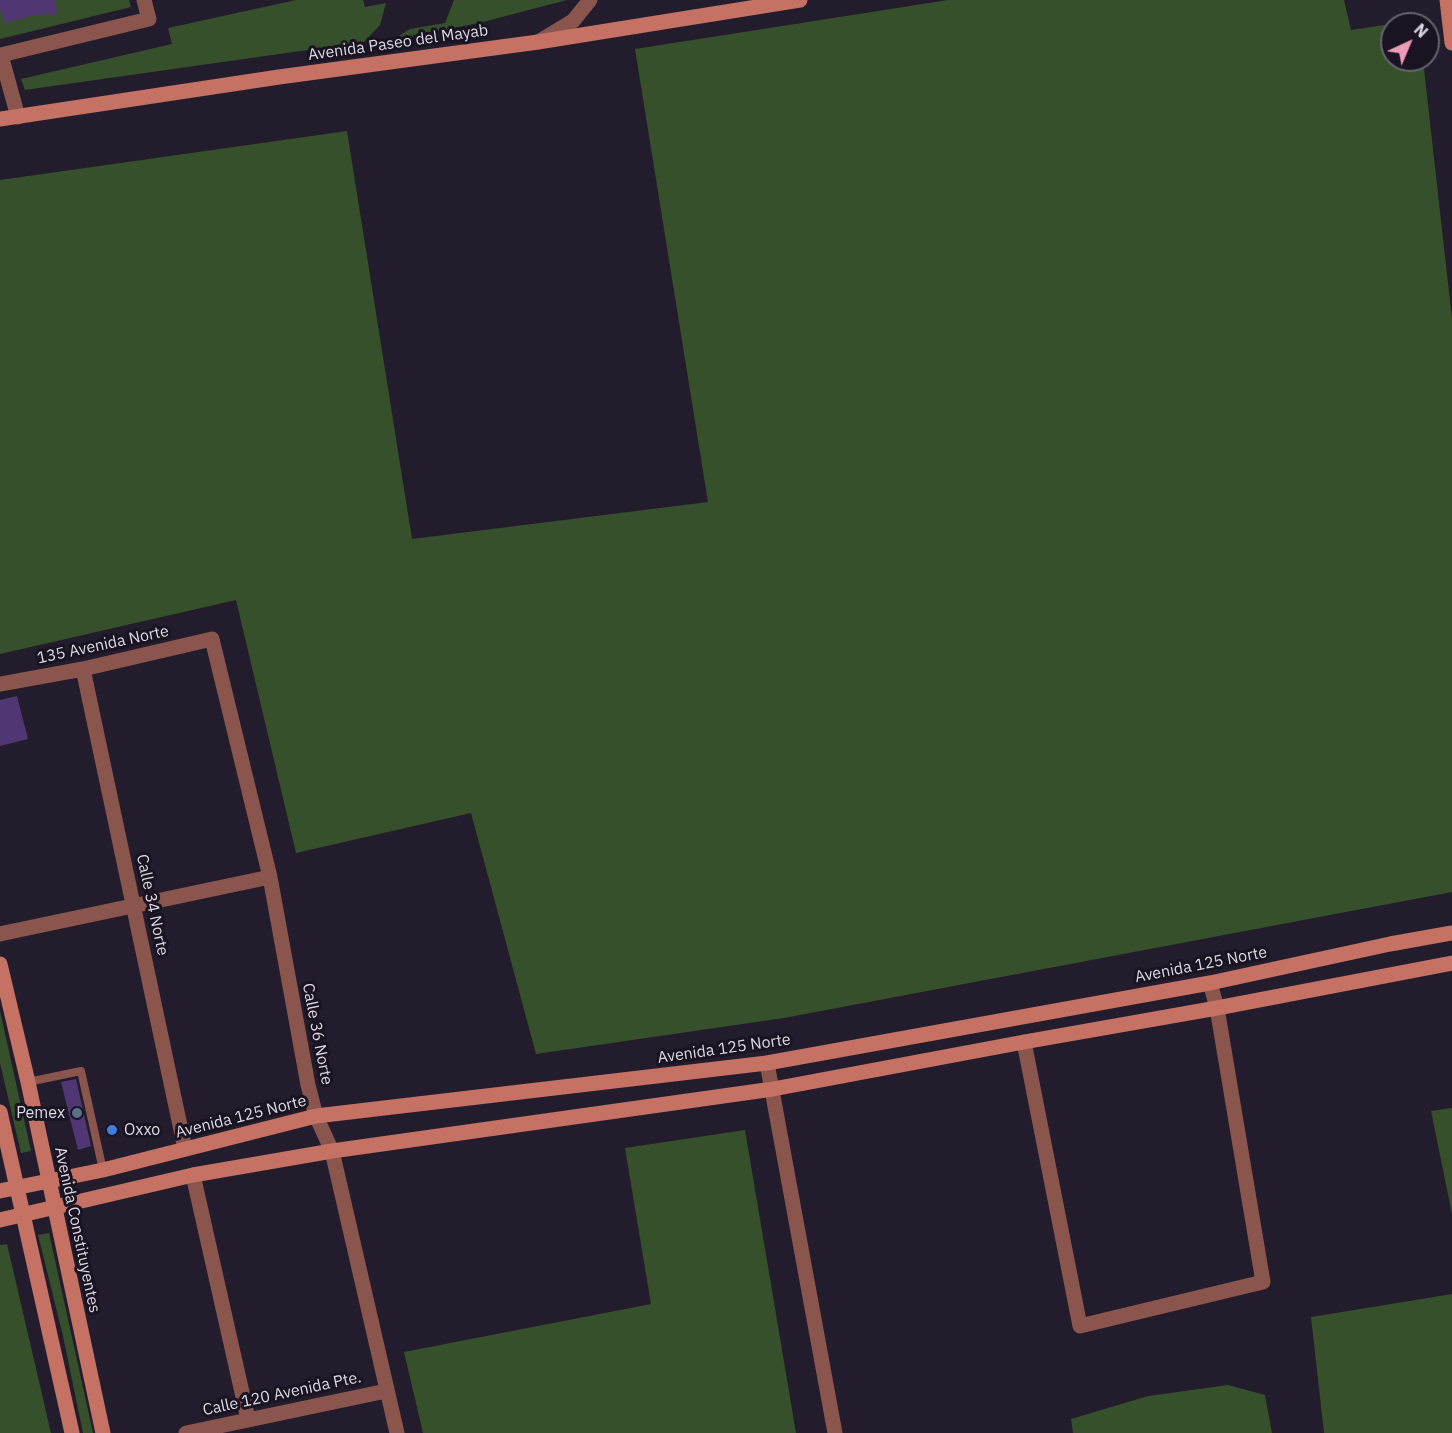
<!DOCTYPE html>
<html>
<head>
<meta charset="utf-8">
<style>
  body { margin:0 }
  #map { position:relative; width:1452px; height:1433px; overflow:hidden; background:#221c2c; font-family:"IBM Plex Sans",sans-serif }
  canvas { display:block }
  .north { position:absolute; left:1380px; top:12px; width:60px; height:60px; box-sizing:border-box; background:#191322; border:2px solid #676270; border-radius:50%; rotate:44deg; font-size:16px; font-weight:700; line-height:24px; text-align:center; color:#ddd9e4 }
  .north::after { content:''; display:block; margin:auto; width:21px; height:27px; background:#ef9ab8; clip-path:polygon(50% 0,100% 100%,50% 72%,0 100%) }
</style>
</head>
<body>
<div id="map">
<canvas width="1452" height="1433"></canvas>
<div class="north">N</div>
</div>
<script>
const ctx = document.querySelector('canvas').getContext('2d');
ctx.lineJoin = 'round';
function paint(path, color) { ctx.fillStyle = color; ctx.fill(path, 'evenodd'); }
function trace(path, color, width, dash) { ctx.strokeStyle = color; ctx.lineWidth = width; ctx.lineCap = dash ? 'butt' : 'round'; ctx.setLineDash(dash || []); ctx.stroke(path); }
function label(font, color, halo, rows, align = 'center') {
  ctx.font = font + ' "IBM Plex Sans",sans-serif'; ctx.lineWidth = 6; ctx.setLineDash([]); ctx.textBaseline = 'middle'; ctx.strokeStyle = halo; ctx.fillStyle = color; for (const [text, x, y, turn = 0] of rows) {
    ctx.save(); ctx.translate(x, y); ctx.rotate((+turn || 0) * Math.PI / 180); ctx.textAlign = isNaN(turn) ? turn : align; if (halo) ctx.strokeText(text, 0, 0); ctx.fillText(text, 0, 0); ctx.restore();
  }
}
paint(new Path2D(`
  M0 0H129L131 7 0 39Z
  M296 0H363L365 7 386 3 380 25 364 42 25 90 21 79 172 44 168 28Z
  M454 0H567L479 23 394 39 410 29 445 23Z
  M948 0H1344L1351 30 1418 20 1419 24H1392V60H1423L1452 319V892L784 1018 536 1054 471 813 296 853 236 600 0 654V180L347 131 412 539 708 502 635 49Z
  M0 1011 31 1151 21 1153 0 1063Z
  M1452 1108V1214L1431 1111Z
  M745 1130 796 1433H423L404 1352 651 1304 625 1148Z
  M49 1233 93 1433H83L63 1336 38 1235Z
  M7 1244 51 1433H0V1245Z
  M1452 1294V1433H1324L1311 1317Z
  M1228 1385 1265 1395 1272 1433H1073L1071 1419 1148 1396Z`), '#36502b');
paint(new Path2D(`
  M0 0H55L57 14 36 15 5 23 0 10Z
  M17 696 28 739 0 746V700Z
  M76 1079 91 1146 78 1150 61 1082Z`), '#503773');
trace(new Path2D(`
  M28 1082 81 1071 103 1170`), '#89554d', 8);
trace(new Path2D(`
  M18 117 1 55 149 19 144 0
  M83 669 185 1149
  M0 684 83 669 212 639 270 877 308 1085 316 1116 332 1151 397 1433
  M0 934 270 877
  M1024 1042 1080 1326 1263 1282 1217 1008 1210 983
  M767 1063 835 1433
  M193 1175 248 1419
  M186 1433 386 1391`), '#89554d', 15);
trace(new Path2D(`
  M540 41 573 21 590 0`), '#89554d', 15);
trace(new Path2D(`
  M1447 0 1452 43
  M0 119 279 77 538 42 800 0
  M0 964 28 1082 103 1433
  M0 1112 72 1433
  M0 1191 103 1170 316 1116 767 1063 1210 983 1390 944 1452 933
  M0 1220 193 1175 332 1151 773 1089 1024 1042 1217 1008 1452 963`), '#c57265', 15);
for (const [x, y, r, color] of [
  [77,1113,6,"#5c6f8a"],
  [112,1130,6,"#3f7fe0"]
]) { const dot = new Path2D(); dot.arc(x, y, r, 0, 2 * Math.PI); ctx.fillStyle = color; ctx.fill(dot); trace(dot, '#191322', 2); }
label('16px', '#ddd9e4', '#191322', [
  ["Avenida Paseo del Mayab",398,43,-8],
  ["135 Avenida Norte",103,645,-12],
  ["Calle 34 Norte",152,905,78],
  ["Avenida 125 Norte",1201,965,-11],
  ["Calle 36 Norte",317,1034,79],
  ["Avenida 125 Norte",724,1049,-8],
  ["Avenida 125 Norte",241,1117,-14],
  ["Avenida Constituyentes",77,1230,78],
  ["Calle 120 Avenida Pte.",282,1394,-12]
]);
label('16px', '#ddd9e4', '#191322', [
  ["Pemex",65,1113],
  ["Oxxo",124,1130,"left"]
], 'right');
</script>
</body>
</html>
